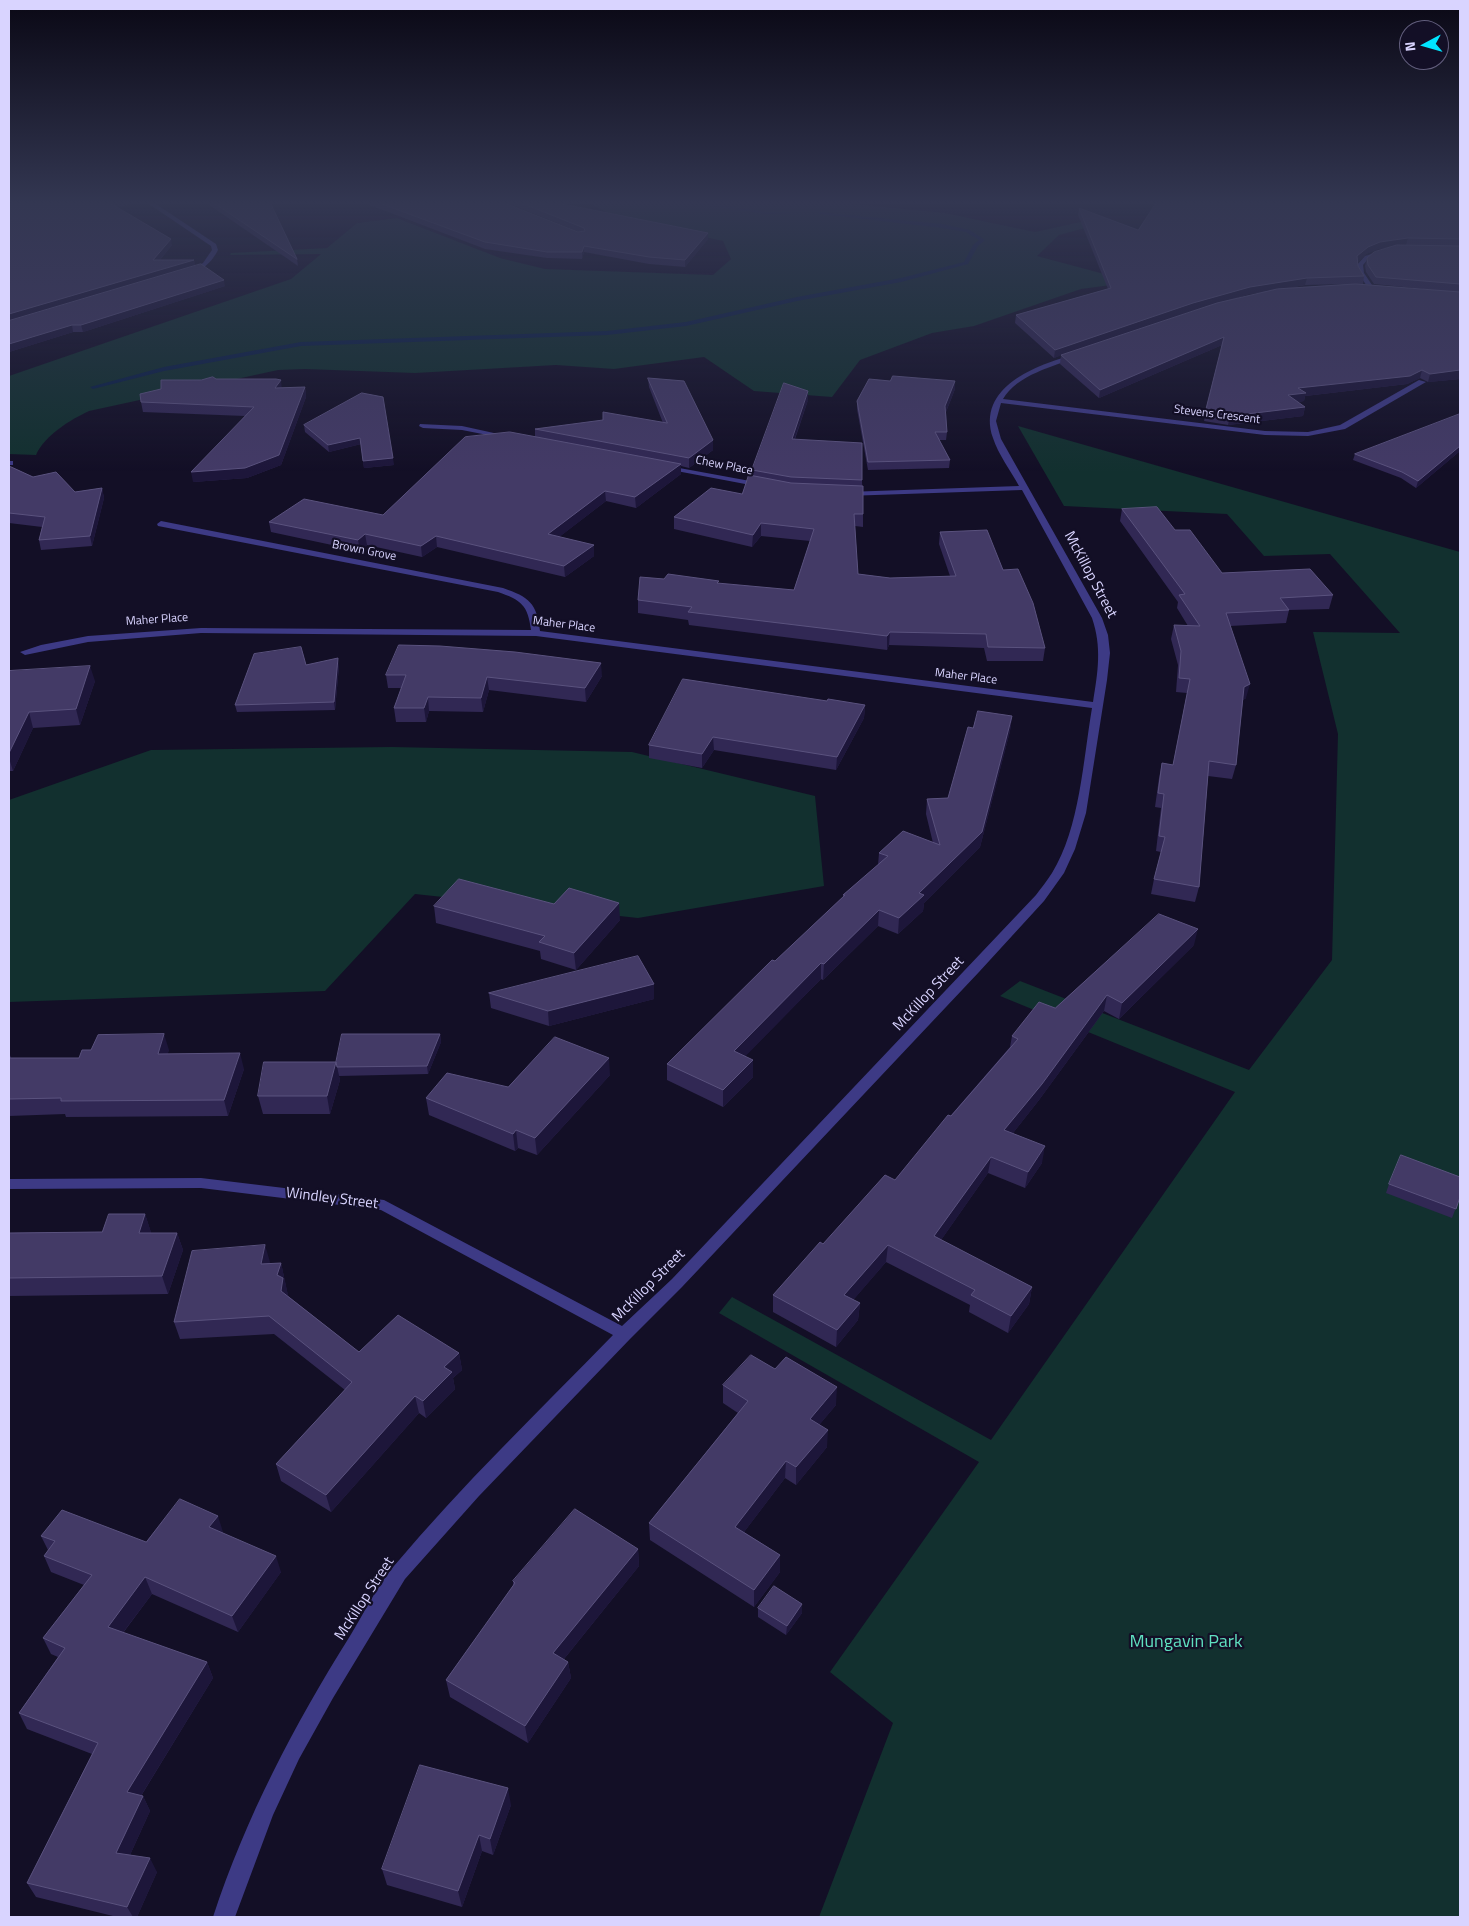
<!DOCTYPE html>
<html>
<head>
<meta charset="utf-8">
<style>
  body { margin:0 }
  #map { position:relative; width:1469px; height:1926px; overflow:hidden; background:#130f26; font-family:"Titillium Web",sans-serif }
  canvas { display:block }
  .frame { position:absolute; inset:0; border:10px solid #d9d4ff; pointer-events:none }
  .north { position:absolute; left:1399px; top:20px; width:50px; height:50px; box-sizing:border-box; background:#130f26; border:1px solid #625e7d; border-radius:50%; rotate:264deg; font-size:14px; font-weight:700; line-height:20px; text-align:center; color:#d9d4ff }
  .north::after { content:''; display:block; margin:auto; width:18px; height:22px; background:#00e5ff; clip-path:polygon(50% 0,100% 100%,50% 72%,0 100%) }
</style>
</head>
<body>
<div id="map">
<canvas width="1469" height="1926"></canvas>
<div class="frame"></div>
<div class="north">N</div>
</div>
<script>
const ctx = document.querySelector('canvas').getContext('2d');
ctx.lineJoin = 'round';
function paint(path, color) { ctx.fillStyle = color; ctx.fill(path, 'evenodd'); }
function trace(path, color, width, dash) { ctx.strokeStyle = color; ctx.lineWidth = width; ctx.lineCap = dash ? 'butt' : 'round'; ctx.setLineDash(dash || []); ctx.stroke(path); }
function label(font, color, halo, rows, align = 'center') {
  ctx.font = font + ' "Titillium Web",sans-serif'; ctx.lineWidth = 4.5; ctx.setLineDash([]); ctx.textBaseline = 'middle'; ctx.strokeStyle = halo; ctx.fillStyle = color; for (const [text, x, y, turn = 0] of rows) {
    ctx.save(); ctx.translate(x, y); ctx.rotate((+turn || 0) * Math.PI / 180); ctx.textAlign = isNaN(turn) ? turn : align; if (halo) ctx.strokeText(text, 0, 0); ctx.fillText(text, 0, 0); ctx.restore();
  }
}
paint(new Path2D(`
  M587 202H833L945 213 1035 232 1080 222 1093 226 1059 235 1037 256 1134 282 1081 289 974 326 932 333 860 360 832 397 754 391 704 357 614 369 556 365 415 373 305 369 278 370 89 411C70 420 45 435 36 455L9 454V376L291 279 321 254 230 255 231 253 327 248 357 223 397 218 500 258 545 269 713 275 731 259 723 241 617 218Z
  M1018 426 1460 552V1917H819L893 1723 830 1672 979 1462 719 1313 732 1297 991 1440 1235 1092 1000 996 1020 981 1249 1070 1332 960 1338 734 1313 632 1400 633 1330 554 1264 556 1227 514 1064 506Z
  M392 747 632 752 815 796 824 886 638 918 415 894 325 991 9 1002V800L151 750Z`), '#12302f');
paint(new Path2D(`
  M686 202H700L766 212 801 213 766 214Z
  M818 212 942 224 970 230 985 240 978 246 968 264 901 282 797 301 686 326 607 335 301 346 164 371 93 389 90 387 164 367 301 342 607 331 686 322 797 297 901 278 964 262 973 245 979 240 966 232 942 228 820 214Z`), '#0c2248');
paint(new Path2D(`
  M146 202H153L216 244 218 250C212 262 201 273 187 273V271L203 263 212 250 211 246Z
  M1385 250 1387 253 1369 258 1363 265 1364 273 1374 288 1369 289 1358 273 1357 265 1365 256Z
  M1076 354 1079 356 1078 357C1054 366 1017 375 1003 399L1265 431 1308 432 1340 425 1419 380 1426 382 1345 429 1308 436 1265 435 1001 403 996 421 1001 439 1102 618 1108 635 1110 653 1107 680 1086 813 1075 849 1064 873 1044 901 979 972 682 1287 630 1339 479 1496 405 1579 333 1698 299 1759 273 1815 235 1917H213C246 1817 294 1725 350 1636 364 1613 377 1586 394 1566 462 1485 539 1411 613 1335L381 1210 201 1188 9 1189V1179L201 1178 384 1200 622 1326 672 1279 1036 895C1041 888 1047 881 1052 873 1080 828 1083 760 1092 708L536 636 201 633 88 642 25 655 20 652 41 645 88 636 201 628 531 630C528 605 521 600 498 592L158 526 157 524 161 521 503 588C529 597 537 603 540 631L1093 702C1098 672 1102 647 1092 618L1022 490 846 496 842 494 846 492 1019 486C1011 471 998 454 993 438 976 387 1036 365 1076 354Z
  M420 424 462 426 512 437 508 439 462 430 423 428 419 426Z
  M9 461H13V465H9Z
  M663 465 761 483 765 485 761 487 666 469 662 467Z`), '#3d3a85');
paint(new Path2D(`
  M9 202 118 208 172 245 160 260H194L195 266 225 286 83 332H73L9 352Z
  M205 202H270L297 259 298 266Z
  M362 202H502L578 232H579L505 202H553L708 233V239L685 267 649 264 584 252 582 259 547 258 485 249Z
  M1460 202V379L1428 382 1420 378 1407 384 1305 396 1304 401 1298 402 1305 407 1303 416 1228 425 1204 421 1222 345 1099 398 1060 364 1061 355 1054 358 1015 323 1016 315 1108 289 1078 215 1079 208 1138 230ZM1406 245 1441 246H1403ZM1391 247 1367 258 1365 266 1366 272 1374 284 1443 291 1363 284 1364 276 1358 266V262L1366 254 1378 249ZM1345 284 1288 288 1305 285ZM1264 292 1224 302 1249 294ZM1209 306 1063 355 1191 311Z
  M648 378 713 450 689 468 681 466V474L636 508 606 501 559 537 594 556 565 577 437 547 422 557 367 545 360 551 271 532 269 522 383 515 535 436V429L663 423 649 387Z
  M216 379 282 388 305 387 306 397 281 465 247 478 193 482 245 416 143 412 141 402Z
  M890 381H955V389L946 412 947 432 946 440H939L950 460 949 468 868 470 857 409V401Z
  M362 393 394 465 364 468 361 444 329 452 305 432 304 425Z
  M808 400 795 439 862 480 863 514V527L855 526 858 574 890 578 950 576 939 544 940 532 1003 570 1045 648 1043 661H987L984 648 889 645 887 650 689 625 688 620 638 613V600L719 584 794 590 810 541 761 536 752 547 674 529V517L742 494 752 475V470Z
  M1460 414V451L1416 488 1401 478 1353 460 1355 454Z
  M9 466 33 477 75 492 102 488 104 498 92 546 41 550 39 540 42 527 9 523Z
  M1122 509 1175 530 1222 573 1333 595 1329 609 1289 610 1286 623 1230 626 1246 698 1243 700 1236 765 1232 779 1208 776 1199 887 1195 902 1151 894 1154 879 1161 852 1156 851 1161 808 1155 807 1159 778 1162 763 1173 765 1187 693 1176 692 1178 665 1171 639 1174 625 1188 626 1177 608 1178 602 1120 521Z
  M306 665 339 666 335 710 237 712 235 705Z
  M9 671 95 681 80 725 33 728 13 771H9Z
  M386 675 602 676 586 702 489 690 483 712 429 711 426 722H396L394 708 401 688H388Z
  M827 701 865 705 864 718 836 770 714 750 702 768 649 758V745Z
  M1012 716 1010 731 980 847 924 903 923 911 898 934 878 926 823 980 821 979 745 1056 753 1077 723 1107 667 1080V1064L843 897V895L878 865 879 853 933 843 926 814 927 799 948 798 973 728Z
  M554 904 620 920 576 970 541 959 540 951 436 923 434 906Z
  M1194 945 1119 1019 1104 1011 1039 1100 1013 1133 1042 1163 1025 1188 988 1173 941 1240 1032 1287 1029 1304 1008 1333 969 1312 970 1305 886 1262 853 1300 860 1303 858 1320 836 1347 773 1312V1295L823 1244 895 1180 1010 1047 1012 1036 1055 1008Z
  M654 984V999L549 1026 491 1008 489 993Z
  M440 1034 441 1042 428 1074 339 1076 340 1080 330 1114H263L258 1096 336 1062Z
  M169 1050 167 1054 244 1069 228 1116 66 1117 65 1114 9 1116V1052L11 1058H79Z
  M610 1075 537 1155 518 1148 515 1151 429 1115 426 1098Z
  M1389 1184 1460 1197 1452 1218 1386 1193Z
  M145 1214 151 1233H177L183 1250 168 1294 9 1296V1233L102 1232Z
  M270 1262 269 1264 281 1263 288 1296 359 1352 459 1353 462 1370 453 1378 455 1389 426 1418 419 1413 331 1512 281 1481 276 1464 345 1390 274 1334 180 1339 174 1322Z
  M723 1385 836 1405 819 1425 827 1447 796 1485 785 1478 744 1532 780 1555V1572L754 1607 650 1540 649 1523 738 1413 723 1403Z
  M223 1532V1533L281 1572 238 1632 152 1594 123 1633 207 1662 213 1678 141 1796H143L150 1811 130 1855 157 1872 137 1917H117L36 1897 27 1883 92 1754 27 1729 19 1713 58 1657 51 1654 43 1638 84 1585 51 1572 44 1556 48 1550 41 1536 146 1542Z
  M638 1549 639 1566 564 1659 568 1662 571 1678 528 1743 450 1697 446 1680 513 1586V1581Z
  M802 1604V1613L786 1635 758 1617V1608Z
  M511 1805 493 1855 482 1851 462 1907 387 1885 382 1869Z`), '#312854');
paint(new Path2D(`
  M114 202H142L111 209 110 203Z
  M708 233V239L685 267V260Z
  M1408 238 1406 245 1378 249 1366 254 1356 264 1357 256 1368 247 1380 242Z
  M171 239 172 245 154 267 153 260Z
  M584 246V252L582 259V252Z
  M194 260 195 266 9 321V314Z
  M1307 278 1305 285 1249 294 1191 311 1054 358 1055 350 1193 303 1250 287Z
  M224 280 225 286 83 332 81 325Z
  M72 325 73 332 9 352V344Z
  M1224 337 1222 345 1099 398 1100 390Z
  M1422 370 1420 378 1407 384 1305 396 1304 401 1286 404 1288 395 1298 388Z
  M1460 370V379L1428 382 1430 374Z
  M281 380 282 390 275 388Z
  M955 381V389L945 414V406Z
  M305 387 306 397 281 465 247 478 193 482 191 472Z
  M808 391V400L791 449 792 439Z
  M1305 407 1303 416 1228 425 1230 416Z
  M360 438 361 444 329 452 328 445Z
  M713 440V450L689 468V458Z
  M1460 446V451L1416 488 1418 481Z
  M393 458 394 465 364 468 363 461Z
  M681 464V474L636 508 635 497Z
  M102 488 104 498 92 546 90 536Z
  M605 491 606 501 549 545 548 534Z
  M761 523V536L752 547 753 535Z
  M365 534 367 545 360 551 358 540Z
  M436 536 437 547 422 557 421 546Z
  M594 545V556L565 577 564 566Z
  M890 632 889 645 887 650V636Z
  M338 658 339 666 335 710 334 702Z
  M601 663 602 676 586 702 585 688Z
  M90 666 95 681 80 725 76 709Z
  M487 677 489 690 483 712 481 698Z
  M1250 684 1246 698 1241 701 1244 687Z
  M428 697 429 711 426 722 424 708Z
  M865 705 864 718 836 770 837 757Z
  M29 712 33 728 13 771 9 758V753Z
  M1012 716 1010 731 980 847 924 903 923 911 898 934 899 918 919 893Z
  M713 737 714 750 702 768V754Z
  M619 903 620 920 576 970 574 953Z
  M879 910 878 926 823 980 824 964Z
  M1198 929 1194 945 1119 1019 1122 1003Z
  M821 963V979L734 1068V1051Z
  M654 984V999L549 1026 548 1011Z
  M1107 995 1104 1011 1039 1100 1002 1147 1004 1130Z
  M164 1034 169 1050 163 1070 158 1054Z
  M440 1034 441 1042 428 1074 427 1066Z
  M240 1053 244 1069 228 1116 224 1100Z
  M609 1058 610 1075 537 1155 535 1138Z
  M753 1060V1077L723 1107V1090Z
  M336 1062 340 1080 330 1114 327 1096Z
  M516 1130 518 1148 515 1151 513 1134Z
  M1045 1146 1042 1163 1025 1188 1028 1172Z
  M991 1157 988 1173 932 1253 934 1236Z
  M145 1214 151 1232 145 1250 139 1233Z
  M177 1233 183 1250 168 1294 162 1276Z
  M265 1245 270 1262 266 1281 261 1264Z
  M888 1245 886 1262 843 1312 844 1295Z
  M281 1263 288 1295 286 1308 277 1275Z
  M1032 1287 1029 1304 1008 1333 1011 1316Z
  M860 1303 858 1320 836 1347 837 1330Z
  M459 1353 462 1370 453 1378 455 1389 426 1418 423 1401 444 1367Z
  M837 1387 836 1405 809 1437 810 1419Z
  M415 1396 419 1413 331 1512 326 1495Z
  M828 1430 827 1447 796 1485V1467Z
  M786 1461 785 1478 735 1544V1527Z
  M218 1516 223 1532 215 1543 209 1527Z
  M638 1549 639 1566 555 1670 553 1653Z
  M780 1555V1572L754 1607V1590Z
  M276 1556 281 1572 238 1632 232 1616Z
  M145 1577 152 1594 115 1643 108 1627Z
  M802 1604V1613L786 1635 787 1626Z
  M207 1662 213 1678 134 1807 127 1792Z
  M568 1662 571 1678 528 1743 525 1726Z
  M508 1788 511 1805 493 1855 490 1839Z
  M143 1796 150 1811 124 1868 116 1853Z
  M479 1835 482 1851 462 1907 458 1891Z
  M150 1858 157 1872 137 1917H133L127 1907Z`), '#1d163a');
const building = new Path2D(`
  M9 202H114L110 203 171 239 153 260H194L9 314Z
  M213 202H270L297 259Z
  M377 202H502L578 232 585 231 584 228 519 202H553L708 233 685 260 649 257 584 246 582 252H547L485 242Z
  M1157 202H1460V239L1408 238 1380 242 1368 247 1357 256 1358 266 1364 276 1307 278 1250 287 1193 303 1055 350 1016 315 1111 288 1079 208 1138 230Z
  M1397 245 1460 246V284L1376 277 1368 265 1367 258 1374 252Z
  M201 264 224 280 81 325H72L9 344V321Z
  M1356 284 1460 292V370L1430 374 1422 370 1410 376 1298 388 1306 393 1288 395 1305 407 1230 416 1205 413 1224 337 1100 390 1061 355 1217 303 1277 289Z
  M893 376 955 381 945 406 947 432H935L950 460 868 462 857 401 869 379 890 381Z
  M213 377 216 379H276L281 380 275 388 305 387 279 455 245 468 191 472 254 407 141 402 140 394 161 389V380H201Z
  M648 378 684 381 713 440 689 458 535 429 603 420V412L667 423Z
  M784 383 808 391 792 439 862 443V480L791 477 752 470Z
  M362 393 383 397 393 458 363 461 360 438 328 445 304 425Z
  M1460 414V446L1418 481 1402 472 1355 454Z
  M510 432 681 464 635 497 605 491 548 534 594 545 564 566 436 536 421 546 365 534 358 540 269 522 304 499 383 515 465 437Z
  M9 466 33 477 56 472 75 492 102 488 90 536 39 540 45 517 9 513Z
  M749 475 791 483 863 486V514H854L858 574 890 578 956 576 940 532 987 530 1003 570 1018 569 1033 603 1045 648 988 647 986 634 890 632 887 636 688 612 692 607 638 600 640 577 664 579 668 574 719 581 717 583 794 590 814 529 761 523 753 535 674 517 711 488 742 494Z
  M1157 507 1175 530H1190L1222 573 1310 569 1333 595 1280 598 1289 610 1226 613 1250 684 1244 687 1236 765 1209 761 1199 887 1154 879 1165 837 1159 836 1164 794 1158 793 1162 763 1173 765 1190 679 1179 678 1181 651 1174 625 1200 626 1179 595 1185 594 1122 509Z
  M399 645 440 646 515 652 601 663 585 688 487 677 481 698 428 697 424 708H394L406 675H386Z
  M301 647 306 665 338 658 334 702 235 705 254 654Z
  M90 666 76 709 29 712 9 753V671Z
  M683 679 827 701 828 699 865 705 837 757 713 737 702 754 649 745Z
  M978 711 1012 716 982 832 919 893 924 895 899 918 879 910 824 964 821 963 734 1051 753 1060 723 1090 667 1064 772 960 775 961 845 895H843L888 856 879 853 903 831 940 845 927 799 948 798 968 727 973 728Z
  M459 879 554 904 569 888 619 903 574 953 539 942 545 936 434 906Z
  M1159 914 1198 929 1122 1003 1107 995 1042 1084 1004 1130 1045 1146 1028 1172 991 1157 934 1236 1032 1287 1011 1316 971 1295 975 1290 888 1245 844 1295 860 1303 837 1330 773 1295 820 1242 823 1244 885 1175 895 1180 948 1115 951 1116 1018 1039 1012 1036 1039 1002 1055 1008Z
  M638 956 654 984 548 1011 489 993Z
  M164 1034 158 1054 240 1053 224 1100 61 1101V1098L9 1099V1058H79L82 1050H91L98 1035Z
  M342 1034H440L427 1066 337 1067 336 1062Z
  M555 1037 609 1058 535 1138 516 1130 513 1134 426 1098 447 1073 508 1087Z
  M264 1062H336L327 1096H258Z
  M1401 1155 1460 1177V1197L1456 1209 1389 1184Z
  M109 1214H145L139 1233H177L162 1276 9 1278V1233L102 1232Z
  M265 1245 261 1264 281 1263 277 1275 283 1278 281 1291 359 1352 398 1315 459 1353 444 1367 452 1372 423 1401 415 1396 326 1495 276 1464 352 1382 269 1316 174 1322 192 1251Z
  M751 1355 775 1369 786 1357 837 1387 810 1419 828 1430 796 1467 786 1461 735 1527 780 1555 754 1590 649 1523 748 1401 723 1385Z
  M180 1499 218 1516 209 1527 276 1556 232 1616 145 1577 108 1627 207 1662 127 1792 143 1796 116 1853 150 1858 127 1907 27 1883 98 1743 19 1713 65 1648 43 1638 92 1575 44 1556 55 1541 41 1536 62 1510 146 1542Z
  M575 1509 638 1549 553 1653 568 1662 525 1726 446 1680 515 1583 513 1581Z
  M774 1586 802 1604 787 1626 758 1608Z
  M420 1765 508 1788 490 1839 479 1835 458 1891 382 1869Z`);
paint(building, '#433a66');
trace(building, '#5a527e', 1);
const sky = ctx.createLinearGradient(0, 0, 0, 472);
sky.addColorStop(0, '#0a0815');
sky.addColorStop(0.43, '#333752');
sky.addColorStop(1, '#33375200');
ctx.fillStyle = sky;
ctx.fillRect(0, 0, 1469, 472);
label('12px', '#d9d4ff', '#130f26', [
  ["Stevens Crescent",1217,415,7],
  ["Chew Place",724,466,11],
  ["Brown Grove",364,551,11],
  ["Maher Place",157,620,-4],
  ["Maher Place",564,625,7],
  ["Maher Place",966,677,7]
]);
label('15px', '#d9d4ff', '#130f26', [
  ["McKillop Street",1090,575,62],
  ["McKillop Street",929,994,-47],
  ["Windley Street",332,1199,7],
  ["McKillop Street",649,1286,-45],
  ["McKillop Street",365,1599,-57]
]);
label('18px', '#5fe0c0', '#130f26', [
  ["Mungavin Park",1186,1643]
]);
</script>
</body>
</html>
